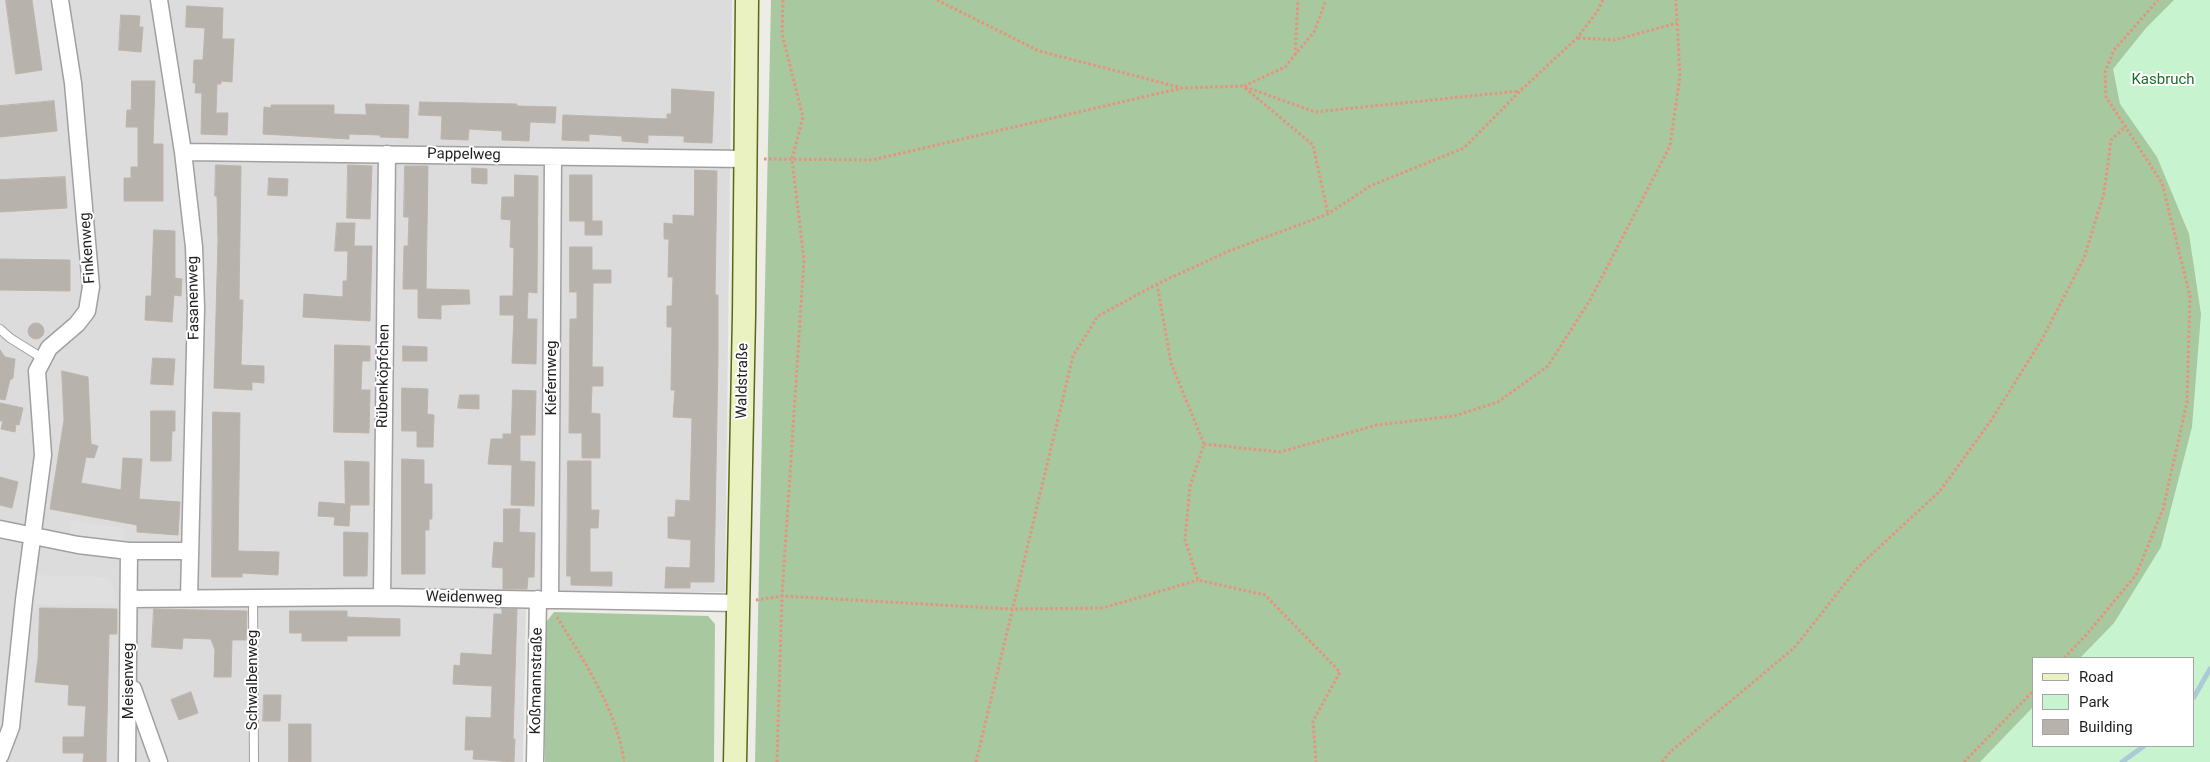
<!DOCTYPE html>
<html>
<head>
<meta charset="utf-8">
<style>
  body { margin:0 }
  #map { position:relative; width:2210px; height:762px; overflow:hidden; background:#eeece6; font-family:Roboto,sans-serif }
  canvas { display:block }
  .legend { position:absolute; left:2032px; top:657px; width:162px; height:90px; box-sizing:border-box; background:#fff; border:1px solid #a5a5a5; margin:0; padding:6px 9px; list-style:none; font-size:15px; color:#1f1f1f }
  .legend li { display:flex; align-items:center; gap:10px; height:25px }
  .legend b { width:25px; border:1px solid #a5a5a5 }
</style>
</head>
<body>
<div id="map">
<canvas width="2210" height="762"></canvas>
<ul class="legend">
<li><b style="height:6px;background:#ebf2c1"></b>Road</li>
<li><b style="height:14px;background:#c8f3cf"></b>Park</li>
<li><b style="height:14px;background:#b7b2ac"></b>Building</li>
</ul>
</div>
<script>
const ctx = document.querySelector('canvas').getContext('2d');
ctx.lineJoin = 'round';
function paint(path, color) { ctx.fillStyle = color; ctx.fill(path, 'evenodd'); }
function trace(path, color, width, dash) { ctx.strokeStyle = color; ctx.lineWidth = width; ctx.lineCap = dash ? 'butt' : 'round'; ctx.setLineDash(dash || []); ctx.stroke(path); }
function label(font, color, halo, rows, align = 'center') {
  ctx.font = font + ' Roboto,sans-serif'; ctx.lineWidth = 4; ctx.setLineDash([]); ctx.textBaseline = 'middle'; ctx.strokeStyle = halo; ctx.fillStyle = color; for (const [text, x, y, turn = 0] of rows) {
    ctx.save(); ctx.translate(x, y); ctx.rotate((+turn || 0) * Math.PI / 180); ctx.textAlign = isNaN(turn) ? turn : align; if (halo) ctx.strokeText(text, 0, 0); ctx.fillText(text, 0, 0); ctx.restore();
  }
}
paint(new Path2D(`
  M0 0H732L725 592 606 594 533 590 526 611 523 762H0Z`), '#dcdcdc');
paint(new Path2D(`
  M771 0H2210V502L2135 658H2034V746L2061 762H755Z
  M554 612 708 616 715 624 714 762H545L543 626Z`), '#a8c8a0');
paint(new Path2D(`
  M2174 0H2210V762H1980L2034 706V746H2194V658H2080L2114 623 2161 547 2192 427 2201 314 2189 234 2157 157 2120 104 2113 69 2146 28Z`), '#c8f3cf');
paint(new Path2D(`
  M71 520 125 528 123 544 68 536Z
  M36 575 106 577 112 581 117 605 30 604 31 581Z`), '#dfdfdf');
trace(new Path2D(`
  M2194 697 2210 669
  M2122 762 2144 746`), '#acc9d6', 5);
const building = new Path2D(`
  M6 0H32L42 70 16 74Z
  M187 6 223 8 222 39H234L232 82 221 81V84H217L216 113H228L227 135 201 134 202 93H195L196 83H193L194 60H203L205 28 186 27Z
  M121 15 140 16 139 27H143L141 52 119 50Z
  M132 81H155L153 144H163V201H124V178H131V167H138V127H126L127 110H131Z
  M672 89 714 92 712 143 684 142V136L648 135V143L622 141V136L589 134V141L562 140 563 115 667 119V114H671Z
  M54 101 57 131 0 137V106Z
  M420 102 517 104V106L556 107 555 123 530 122 529 141 502 140V131L469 129 468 140 441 139 442 116 419 115Z
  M366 104 409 105 408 138 380 137V135L349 134V139L263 134 264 107 271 108V105H334V114L366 115Z
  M216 165 241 166 239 300H243L241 365 264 366V383L252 382V390L214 388 218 241 217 196H215Z
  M348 165 372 166 370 219 347 218Z
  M405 166H428L426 289 469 290 470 304 441 305V319L418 318V289H403L404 246H408L409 217H404Z
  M472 168 487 169V184L472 183Z
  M695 170 717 171 715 295H718V356L714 582H690V588H665L666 567 690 568 691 540 668 538V517H675L676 500 690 501 692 418 673 417 675 390H671L672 327H667V306H672L673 277H668L669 239H664V223L673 224V215L694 216Z
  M515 175 538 176 537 293 528 292 527 319H537L536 364 512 363 514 315H500V296H513L514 248 510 247 511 220 501 219 502 197H514Z
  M570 175H592V221H602V235H585V221H570Z
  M65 177 67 208 0 212V180Z
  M269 178 288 179 287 196 268 195Z
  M337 223H355L354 246H372L370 321 303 317 304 294 343 297V281H347L348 251H335Z
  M154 230 175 231V278L182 279 181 296 174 295 172 322 145 320 146 296H151Z
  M570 247H592V270H611V283H593L592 367H603V386H592L591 413 600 414V458H582V433H569L570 319H577V292H570Z
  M0 259 70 260V291L0 290Z
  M28 331a8 8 0 1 1 16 0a8 8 0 1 1-16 0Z
  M335 345 370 346V361H362L361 390H370L369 433 334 432Z
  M403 346 427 347V361H403Z
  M0 350 5 357 15 359 13 378 10 380 5 400 0 399Z
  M153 358 175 359 173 385 151 384Z
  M62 371 88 377 91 444 98 446 94 458 86 457 81 483 121 490 123 458 142 459 139 499 180 502 178 535 137 532V525L50 509 64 420Z
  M402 388 428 389 427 414 434 415 433 447H417V431H402Z
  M513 390 536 391 535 435H520V461L535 462 534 506 511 505 512 465 488 464 491 439H503V434H511Z
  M460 395H479V409L458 408Z
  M0 403 23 408 19 425 16 424 15 432 1 429 3 421H0Z
  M151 411H175V431H172L171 461H151Z
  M213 412 240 413 238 551 279 552 278 575 242 573V577H212Z
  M402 459 424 460V484H432V519H429V530H425V574H402Z
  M345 461 369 462V505H350L349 526 334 525 335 517 318 516 319 502 345 504Z
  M568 461H591V510H599L598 528H590V572H612V586L571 585V576H567Z
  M0 477 18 482 12 508 0 505Z
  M504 509H520L519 532 535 533 534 577H528L527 589H503V568L492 567 494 542 503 543Z
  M344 532 368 533 367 576H344Z
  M40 608 117 609V634H109L106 762H83L84 753H63V737H84L86 706 68 705 69 685 35 682 38 659Z
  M154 609 247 611 246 640H232L231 677H214L215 650 211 639 183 638 182 649 152 647Z
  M502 609H517L513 739H515L514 762 473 759 474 750H465L466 717 491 718 492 686 453 684 454 665 460 666 461 653 492 655 494 614H502Z
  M290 611H347V617L400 619V636H347V641H302V633H290Z
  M191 692 198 713 179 720 171 700Z
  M264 695H281L280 721H263Z
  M289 724H311V762H289Z`);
paint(building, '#b7b2ac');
trace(building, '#beb4aa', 1);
const lane = new Path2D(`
  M0 329 10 338 42 358
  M253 598 254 762`);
const street = new Path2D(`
  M159 0 183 152 194 247 196 308 189 598
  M183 152 745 159
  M0 529 78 545 129 551H189
  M382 597 387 154
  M129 599 382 597 738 603
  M550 599 553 157
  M133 689 159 762
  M0 756 11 727 24 600 43 455 37 371 49 348 77 324 87 311 91 287 73 83 60 0
  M127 762 129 551
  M535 762 538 599`);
const secondary = new Path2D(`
  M735 762 744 315 747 0`);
trace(lane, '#a0a0a0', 10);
trace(street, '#a0a0a0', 19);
trace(secondary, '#586813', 25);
trace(new Path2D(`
  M937 0 1039 51 1182 88 1243 86 1315 112 1519 91
  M1578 38 1615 40 1677 23
  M1295 55 1298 0
  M1244 86 1285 67 1314 32 1326 0
  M1245 88 1313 145 1328 214
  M764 159 872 160 1182 88
  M1157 284 1171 363 1204 444 1190 486 1185 540 1198 580 1265 595 1340 672 1313 721 1316 762
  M1204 444 1280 452 1377 425 1454 416 1498 402 1548 366 1590 300 1670 146 1680 76 1676 0
  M756 600 782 596 1011 609 1103 608 1198 580
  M557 617C584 661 617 710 624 762
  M2064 658 2087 634 2136 575 2163 509 2187 402 2190 296 2162 183 2106 97 2105 72 2114 50 2158 0
  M777 762 782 596 804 260 792 159 803 117 782 34 783 0
  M976 762 1073 356 1098 316 1157 284 1229 251 1328 214 1370 186 1464 148 1520 91 1577 38 1597 12 1603 0
  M1662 762 1669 753 1795 647 1858 567 1940 491 1992 419 2041 341 2084 258 2104 193 2111 140 2126 126
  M1964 762 2034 690`), '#e8917d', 3, [2.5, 2.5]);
trace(lane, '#fff', 8);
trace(street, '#fff', 16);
trace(secondary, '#ebf2c1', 22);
label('15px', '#197028', '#fff', [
  ["Kasbruch",2163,80]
]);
label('15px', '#1f1f1f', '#fff', [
  ["Pappelweg",464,155,1],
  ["Finkenweg",88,248,-94],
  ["Fasanenweg",194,298,-91],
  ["Rübenköpfchen",384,376,-89],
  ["Kiefernweg",552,378,-90],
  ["Waldstraße",743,381,-89],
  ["Weidenweg",464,598,1],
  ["Schwalbenweg",253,680,-90],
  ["Meisenweg",129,681,-90],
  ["Koßmannstraße",537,681,-89]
]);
</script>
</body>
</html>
